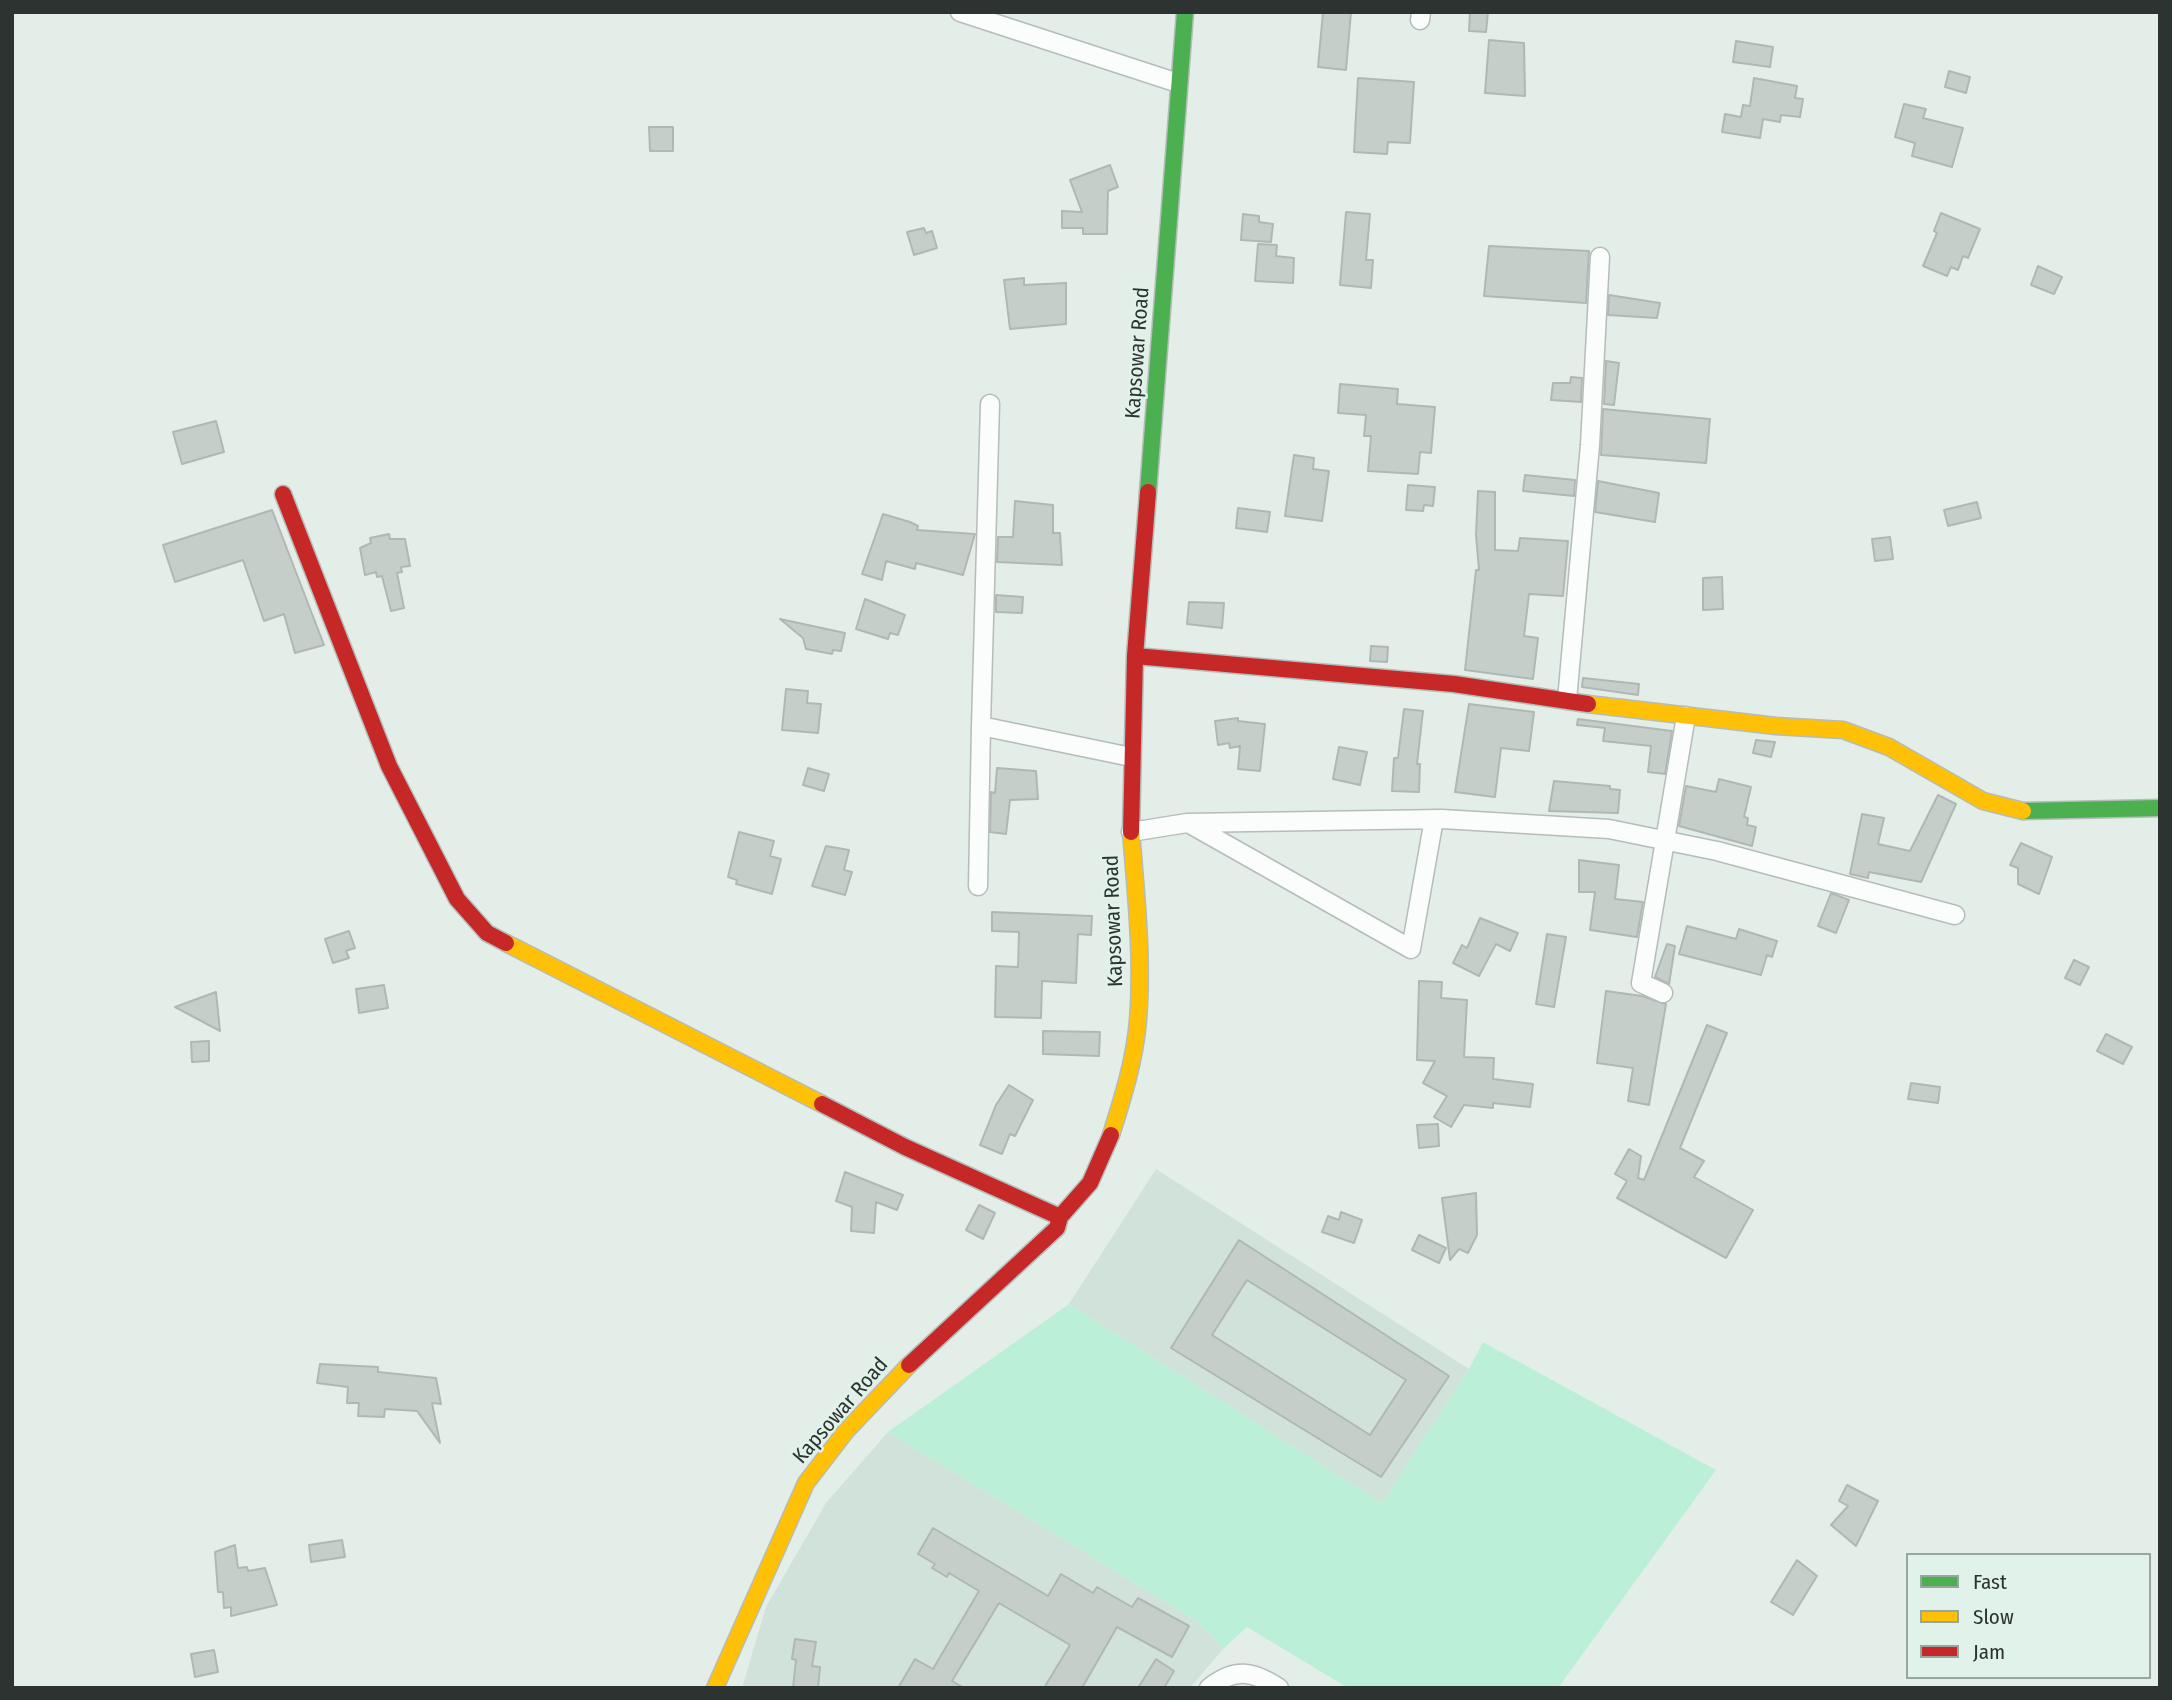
<!DOCTYPE html>
<html>
<head>
<meta charset="utf-8">
<style>
  body { margin:0 }
  #map { position:relative; width:2172px; height:1700px; overflow:hidden; background:#e4eee9; font-family:"Fira Sans Condensed",sans-serif }
  canvas { display:block }
  .frame { position:absolute; inset:0; border:14px solid #2c3330; pointer-events:none }
  .legend { position:absolute; left:1906px; top:1553px; width:245px; height:126px; box-sizing:border-box; background:#e0f2ea; border:2px solid #98a6a0; margin:0; padding:9px 12px; list-style:none; font-size:21px; color:#2c3330 }
  .legend li { display:flex; align-items:center; gap:14px; height:35px }
  .legend b { width:35px; border:2px solid #98a6a0 }
</style>
</head>
<body>
<div id="map">
<canvas width="2172" height="1700"></canvas>
<div class="frame"></div>
<ul class="legend">
<li><b style="height:9px;background:#4caf50"></b>Fast</li>
<li><b style="height:9px;background:#ffc107"></b>Slow</li>
<li><b style="height:9px;background:#c62828"></b>Jam</li>
</ul>
</div>
<script>
const ctx = document.querySelector('canvas').getContext('2d');
ctx.lineJoin = 'round';
function paint(path, color) { ctx.fillStyle = color; ctx.fill(path, 'evenodd'); }
function trace(path, color, width, dash) { ctx.strokeStyle = color; ctx.lineWidth = width; ctx.lineCap = dash ? 'butt' : 'round'; ctx.setLineDash(dash || []); ctx.stroke(path); }
function label(font, color, halo, rows, align = 'center') {
  ctx.font = font + ' "Fira Sans Condensed",sans-serif'; ctx.lineWidth = 5; ctx.setLineDash([]); ctx.textBaseline = 'middle'; ctx.strokeStyle = halo; ctx.fillStyle = color; for (const [text, x, y, turn = 0] of rows) {
    ctx.save(); ctx.translate(x, y); ctx.rotate((+turn || 0) * Math.PI / 180); ctx.textAlign = isNaN(turn) ? turn : align; if (halo) ctx.strokeText(text, 0, 0); ctx.fillText(text, 0, 0); ctx.restore();
  }
}
paint(new Path2D(`
  M1156 1169 1469 1369 1382 1503 1069 1304Z
  M888 1432 1198 1622 1223 1649 1190 1688H742L766 1607 826 1503Z`), '#d0e2da');
paint(new Path2D(`
  M1069 1304 1382 1503 1469 1369 1483 1342 1716 1470 1558 1688H1348L1247 1627 1223 1649 1198 1622 888 1432Z`), '#bcefd8');
const building = new Path2D(`
  M1323 12H1351L1346 70 1318 67Z
  M1470 12H1488L1486 32 1469 31Z
  M1489 40 1524 43 1525 96 1485 93Z
  M1736 41 1773 47 1770 67 1733 62Z
  M1949 71 1970 77 1966 93 1945 87Z
  M1358 78 1414 82 1410 143 1388 142 1387 154 1354 152Z
  M1754 78 1797 86 1795 98 1803 99 1800 117 1781 115 1780 122 1763 119 1760 138 1722 132 1725 114 1741 117 1743 105 1750 106Z
  M1904 104 1926 109 1923 118 1963 128 1952 167 1912 156 1915 143 1895 137Z
  M649 127H673V151H650Z
  M1110 165 1118 187 1108 191 1107 234H1083V228H1062V211L1082 212 1070 180Z
  M1346 212 1370 214 1366 260H1373L1371 288 1340 285Z
  M1941 213 1980 229 1968 258 1963 256 1958 270 1951 267 1947 276 1923 266 1937 233 1934 231Z
  M1243 214 1259 216V222L1273 224 1271 242 1241 240Z
  M924 228 926 233 932 231 937 248 914 255 907 232Z
  M1258 244 1277 245 1276 256 1294 258 1293 283 1255 281Z
  M1489 246 1589 251 1586 303 1484 296Z
  M2038 266 2062 277 2054 294 2031 285Z
  M1024 278V285L1066 283V324L1010 329 1004 280Z
  M1609 295 1660 303 1657 318 1608 315Z
  M1606 361 1619 363 1614 405 1604 404Z
  M1571 377 1582 378 1581 402 1551 400 1553 383H1570Z
  M1340 384 1398 389 1397 404 1435 407 1431 453 1420 452 1418 474 1368 471 1371 436H1364L1366 415 1338 413Z
  M1603 409 1710 419 1706 463 1601 455Z
  M216 421 224 452 182 464 173 432Z
  M1294 455 1314 458 1313 469 1329 471 1322 521 1285 516Z
  M1525 475 1575 480 1574 496 1523 491Z
  M1598 481 1659 493 1655 522 1595 512Z
  M1408 485 1435 487 1433 506 1424 505 1423 511 1406 510Z
  M1478 491 1495 492V550L1518 551 1520 538 1568 541 1563 596 1529 594 1524 636 1538 638 1533 679 1465 670 1476 570H1479L1476 535Z
  M1015 501 1053 505V533H1060L1062 565 997 562 998 537H1013Z
  M1977 502 1981 518 1948 526 1944 510Z
  M1238 508 1270 512 1267 532 1236 528Z
  M272 510 324 645 295 653 284 614 264 621 243 560 175 582 163 545Z
  M883 514 910 522 918 526 917 530 975 534 963 575 916 563 915 569 886 561 882 580 862 574Z
  M389 534 390 539H405L410 566 401 567 402 572 397 573 404 608 391 611 382 576 377 577 376 572 365 575 360 548 371 543 370 538Z
  M1890 537 1893 559 1875 561 1872 539Z
  M1722 577 1723 609 1703 610V578Z
  M996 595 1023 597 1022 613 996 612Z
  M865 599 905 615 898 635 890 633 888 639 856 629Z
  M1189 602 1224 603 1222 628 1187 624Z
  M780 619 845 633 841 651 833 650 832 654 806 649 803 638Z
  M1371 646 1388 647 1387 662 1370 661Z
  M1583 678 1639 684 1638 695 1582 687Z
  M786 689 808 691 807 703 821 704 818 733 782 730Z
  M1469 704 1534 712 1529 751 1501 748 1495 797 1455 792Z
  M1404 709 1423 711 1417 764H1420L1419 792 1392 791 1394 758H1398Z
  M1238 718V721L1265 724 1260 771 1238 769 1240 746 1230 748 1229 743 1218 745 1215 721Z
  M1578 719 1672 731 1665 774 1648 772 1651 746 1603 741 1605 728 1577 725Z
  M1756 740 1775 742 1771 757 1753 753Z
  M1339 747 1367 752 1360 785 1333 779Z
  M808 768 829 774 824 791 803 785Z
  M997 768 1036 771 1038 799 1010 800 1006 834 990 832 991 792 995 793Z
  M1719 779 1751 787 1744 817 1748 818 1747 825 1756 827 1752 846 1679 826 1686 786 1716 792Z
  M1554 781 1610 786V789L1620 790 1618 813 1549 811Z
  M1938 795 1956 804 1921 882 1869 872 1868 878 1850 874 1862 814 1884 818 1878 844 1910 851Z
  M739 832 774 841 770 856 781 859 772 894 736 884 737 880 728 877Z
  M2021 843 2052 857 2039 894 2018 884V868L2010 865Z
  M826 846 849 850 844 870 852 872 845 895 812 886Z
  M1579 860 1619 865 1615 899 1643 902 1637 937 1590 930 1595 892H1579Z
  M1831 893 1849 900 1836 933 1818 926Z
  M992 912 1092 916 1091 935 1078 934 1076 983 1042 981 1041 1018 995 1017 996 966 1018 967 1019 932 992 931Z
  M1480 918 1518 933 1510 951 1496 944 1479 976 1453 963 1462 945 1467 948Z
  M1687 926 1736 939 1739 929 1777 941 1772 957 1767 955 1761 975 1679 954Z
  M349 931 355 948 346 951 349 958 333 963 325 939Z
  M1547 934 1566 937 1554 1007 1536 1004Z
  M1667 944 1675 946 1669 984 1655 977Z
  M2074 960 2089 967 2080 985 2065 978Z
  M1419 981 1442 982 1441 998 1467 1000 1464 1057 1494 1058 1493 1079 1533 1084 1530 1107 1493 1103V1108L1464 1105 1451 1127 1434 1117 1447 1096 1423 1083 1435 1061 1417 1060Z
  M384 985 388 1008 359 1013 356 989Z
  M1606 991 1642 996 1666 1004 1649 1105 1628 1101 1633 1068 1597 1063Z
  M216 992 220 1031 175 1007Z
  M1707 1025 1727 1033 1680 1148 1704 1161 1694 1177 1753 1210 1726 1258 1617 1198 1627 1181 1615 1174 1629 1149 1641 1156 1638 1178 1644 1180Z
  M1043 1031 1100 1032 1099 1056 1043 1054Z
  M2106 1034 2132 1047 2123 1064 2097 1051Z
  M209 1041V1061L192 1062 191 1042Z
  M1911 1083 1940 1087 1938 1103 1908 1099Z
  M1009 1085 1033 1100 1015 1136 1010 1134 1002 1154 980 1145 996 1105Z
  M1438 1124 1439 1146 1419 1148 1417 1125Z
  M845 1172 903 1195 897 1210 876 1202 874 1233 851 1231 852 1207 836 1201Z
  M1476 1193 1477 1235 1468 1253 1459 1249 1450 1260 1442 1198Z
  M979 1205 995 1213 983 1239 966 1230Z
  M1341 1212 1362 1220 1354 1243 1322 1232 1328 1216 1339 1220Z
  M1419 1235 1446 1248 1439 1263 1412 1250Z
  M1239 1240 1449 1376 1381 1477 1171 1348ZM1247 1280 1406 1380 1370 1435 1212 1335Z
  M320 1364 378 1367V1372L436 1378 441 1404 432 1403 440 1443 417 1411 385 1409 384 1417 358 1416 359 1403H347L348 1387 317 1383Z
  M1847 1485 1878 1501 1856 1546 1831 1525 1848 1506 1839 1501Z
  M933 1528 1048 1596 1061 1574 1093 1593 1097 1587 1132 1607 1138 1598 1189 1626 1172 1657 1117 1627 1082 1688H1044L1070 1645 999 1603 952 1681 964 1688H898L915 1659 933 1669 979 1591 949 1573 947 1577 932 1568 935 1564 918 1554Z
  M342 1540 345 1557 311 1562 309 1545Z
  M235 1545 238 1568 247 1567 248 1571 265 1568 277 1605 231 1616V1607L224 1608 223 1592H218L215 1552Z
  M1797 1560 1817 1576 1793 1615 1771 1602Z
  M795 1639 816 1642 812 1666 820 1667 818 1688H793L796 1660 792 1659Z
  M214 1650 218 1672 195 1677 191 1654Z
  M1156 1659 1174 1671 1164 1688H1138Z`);
paint(building, '#c6ceca');
trace(building, '#b0b8b4', 2);
const street = new Path2D(`
  M960 12 1178 83
  M1420 20 1421 12
  M990 404 981 726 1131 757
  M1567 700 1590 445 1600 257
  M1190 824 1411 949 1434 819
  M1131 832 1187 823 1442 819 1609 829 1717 851 1955 915
  M978 886 981 726
  M1663 993 1641 983 1686 716
  M1209 1688C1235 1667 1253 1671 1279 1688`);
const fast = new Path2D(`
  M1148 492 1185 12
  M2023 811 2160 808`);
const slow = new Path2D(`
  M1588 704 1776 726 1843 730 1889 747 1983 801 2023 811
  M506 943 822 1104
  M1111 1135C1123 1097 1135 1059 1138 1020 1143 958 1136 894 1131 832
  M715 1688 806 1483 846 1431 909 1365`);
const jam = new Path2D(`
  M283 494 389 766 457 899 487 933 506 943
  M1135 656 1454 684 1588 704
  M1131 832 1135 656 1148 492
  M822 1104 905 1147 1060 1217
  M909 1365 1057 1228 1060 1217 1090 1183 1111 1135`);
trace(street, '#b5bcb9', 21);
trace(fast, '#b5bcb9', 19);
trace(slow, '#b5bcb9', 19);
trace(jam, '#b5bcb9', 19);
trace(street, '#fbfcfc', 18);
trace(fast, '#4caf50', 16);
trace(slow, '#ffc107', 16);
trace(jam, '#c62828', 16);
label('21px', '#2c3330', '#e0f2ea', [
  ["Kapsowar Road",1138,353,-86],
  ["Kapsowar Road",1114,921,-92],
  ["Kapsowar Road",841,1411,-49]
]);
</script>
</body>
</html>
